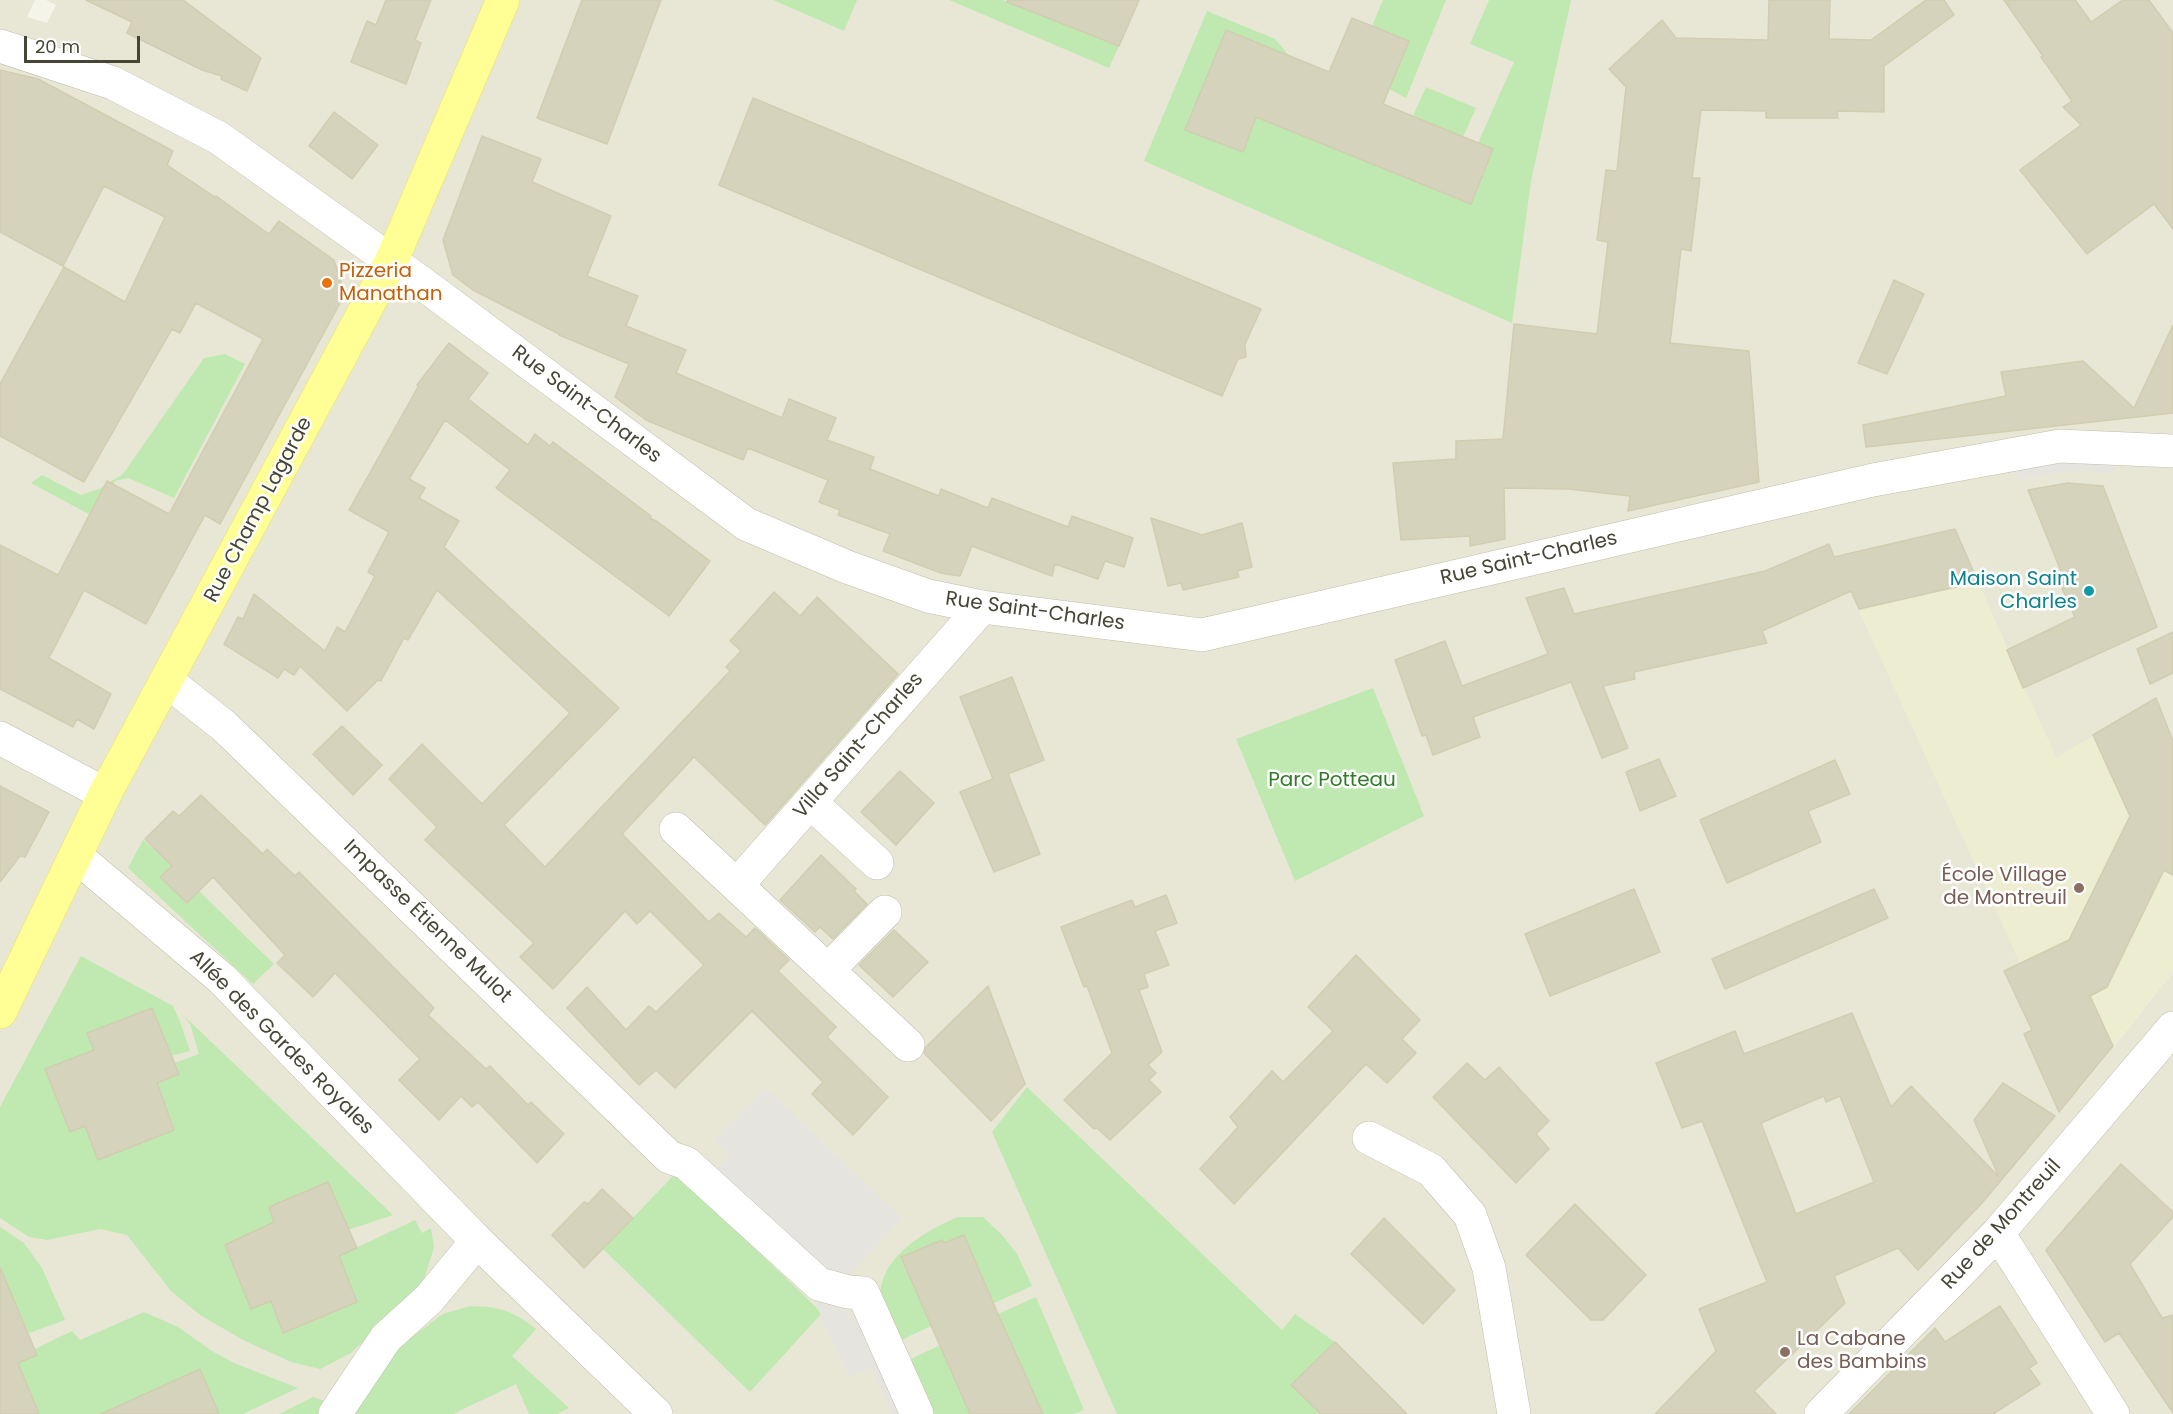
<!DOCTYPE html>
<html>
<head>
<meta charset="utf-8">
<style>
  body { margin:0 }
  #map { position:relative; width:2173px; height:1414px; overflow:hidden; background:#f4f4e8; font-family:Poppins,sans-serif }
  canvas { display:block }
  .scale { position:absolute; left:24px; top:36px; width:116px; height:27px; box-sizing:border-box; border:3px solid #474636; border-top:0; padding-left:8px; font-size:18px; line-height:21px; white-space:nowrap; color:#474636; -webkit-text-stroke:4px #fff; paint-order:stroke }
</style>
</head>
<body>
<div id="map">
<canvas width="2173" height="1414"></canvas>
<div class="scale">20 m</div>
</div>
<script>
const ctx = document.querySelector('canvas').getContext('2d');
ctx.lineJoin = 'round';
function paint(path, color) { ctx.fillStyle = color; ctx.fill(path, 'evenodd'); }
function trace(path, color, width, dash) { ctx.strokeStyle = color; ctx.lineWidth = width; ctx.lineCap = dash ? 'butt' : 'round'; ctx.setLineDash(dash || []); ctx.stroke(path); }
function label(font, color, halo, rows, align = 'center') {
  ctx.font = font + ' Poppins,sans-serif'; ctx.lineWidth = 5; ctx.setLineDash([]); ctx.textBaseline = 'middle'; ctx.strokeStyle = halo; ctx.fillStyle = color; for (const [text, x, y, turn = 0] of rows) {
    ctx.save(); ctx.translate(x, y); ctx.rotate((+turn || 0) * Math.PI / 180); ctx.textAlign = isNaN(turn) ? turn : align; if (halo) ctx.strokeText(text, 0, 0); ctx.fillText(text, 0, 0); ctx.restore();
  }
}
paint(new Path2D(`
  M0 0H35L27 17 47 23 56 5 46 0H2173V832L2056 759 1977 580 2079 1090 2173 972V1414H0Z`), '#e8e7d6');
paint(new Path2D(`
  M1977 580 2056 758 2121 719 2173 832V972L2078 1090 1859 611Z`), '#ededd1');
paint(new Path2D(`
  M773 0H857L844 31Z
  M949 0H1003L1119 46 1109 68Z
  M1383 0H1446L1406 98 1389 89 1409 41 1372 26Z
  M1489 0H1571L1531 181 1512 323 1144 161 1207 11 1275 39 1298 66 1282 53 1226 30 1185 130 1243 152 1256 117 1470 204 1493 150 1478 143 1514 62 1470 44Z
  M1426 87 1476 108 1463 137 1413 116Z
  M225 354 245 364 174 498 128 478 115 481 96 518 31 483 42 475 81 495 99 489 123 474 204 358Z
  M1373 688 1424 816 1295 881 1236 739Z
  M143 840 173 865 161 877 187 903 199 891 274 964 253 984 128 868Z
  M81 956 173 1006 181 1024 190 1051 171 1056 152 1009 87 1033 94 1050 45 1069 70 1132 85 1126 98 1160 173 1130 145 1086 174 1063 199 1054 190 1024 182 1014 393 1215 348 1230 328 1182 269 1207 274 1222 225 1245 251 1309 271 1301 283 1332 326 1262 415 1220 422 1233 431 1228 434 1248 422 1285 351 1353 320 1369 291 1362 243 1340 200 1315 171 1291 127 1235 100 1229 47 1240 29 1237 0 1218V1107Z
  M1027 1087 1282 1330 1295 1314 1335 1342 1292 1385 1321 1414H1117L992 1132Z
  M676 1173 822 1313 750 1392 603 1249Z
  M958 1217H983L1003 1236 1017 1254 1032 1286 994 1303 964 1236 944 1243 942 1240 901 1257 931 1326 897 1342C892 1330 885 1319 882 1307 871 1262 924 1231 958 1217Z
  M0 1227 24 1243 42 1268 65 1320 29 1333 8 1286 0 1289Z
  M1036 1297 1084 1410 1073 1414H1043L998 1314Z
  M470 1306C501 1307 511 1310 536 1329L512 1356 569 1408 557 1414H529L516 1384 453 1414H347L402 1344 443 1314Z
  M144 1312 178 1327 212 1351 234 1363 298 1388 243 1414H219L200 1370 143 1414H15L35 1405 23 1375 10 1379 6 1368 38 1355 35 1349 72 1331 80 1340Z
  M940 1345 970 1414H931L907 1361Z
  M313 1397 327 1402 320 1414H279Z`), '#bfe9b0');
paint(new Path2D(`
  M2077 458 2114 461 2115 472 2079 470 2017 479V468Z
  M766 1088 902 1218 840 1285 717 1170 730 1156 714 1140Z
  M824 1296 881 1341 913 1414H891L871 1367 849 1377 817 1307Z`), '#e5e4df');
const building = new Path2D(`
  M86 0H183L261 58 247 91 221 79 222 76 202 70 127 33 132 22Z
  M386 0H431L415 40 421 43 406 84 351 62 367 21 376 25Z
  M582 0H661L607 144 537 118Z
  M1008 0H1139L1119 46 1007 2Z
  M1769 0H1830L1829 39 1871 40 1926 0H1944L1954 15 1884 66V112L1837 111 1838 118H1766V111L1701 110 1692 178H1700L1691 251 1681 249 1670 343 1749 351 1759 482 1628 511 1630 496 1568 489 1504 488 1505 539 1470 546V536L1401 540 1393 463 1456 459V441L1503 439 1514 324 1597 334 1608 242 1597 240 1606 170 1617 171 1626 87 1609 69 1662 20 1676 38 1768 40Z
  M2004 0H2075L2091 22 2123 0H2149L2173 33V229L2154 204 2087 254 2020 170 2081 125 2063 107 2072 101 2041 57 2043 56Z
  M1352 18 1409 41 1383 104 1493 149 1471 204 1256 117 1243 152 1185 130 1226 30 1329 72Z
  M0 70 38 79 173 151 167 165 215 197 216 196 269 234 279 221 334 260 345 294 220 524 205 515 146 624 84 590 49 658 111 694 94 729 77 719 73 727 0 689V545L58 575 107 481 169 514 263 339 196 303 180 333 172 329 84 482 0 436V384L64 267 125 302 165 217 104 186 63 266 0 232Z
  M753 98 1261 309 1245 344 1246 357 1238 359 1222 396 719 185Z
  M334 112 378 145 352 179 309 146Z
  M482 136 541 159 532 182 611 216 587 276 638 296 626 326 686 350 676 373 782 418 789 399 836 418 827 440 874 457 870 469 939 496 941 489 988 508 992 498 1068 527 1072 516 1133 538 1124 567 1105 561 1098 579 1055 564 1052 576 972 546 960 576 941 573 883 551 890 534 838 515 840 510 819 502 828 480 748 448 743 460 646 420 615 397 629 364 559 335V334L473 290 453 275 443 240Z
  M1894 280 1924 294 1887 374 1858 363Z
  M2173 325V413L1866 447 1863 425 2006 396 2001 372 2083 361 2134 408Z
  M449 343 488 373 468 399 528 445 535 434 550 446 553 442 651 516 650 518 658 522 710 561 669 616 496 488 510 470 445 420 409 479 425 488 419 498 459 521 444 547 619 708 504 825 545 867 730 671 726 667 741 651 730 641 774 592 800 616 817 597 898 674 765 825 694 757 622 834 709 922 719 913 746 937 755 928 789 960 778 971 836 1027 827 1037 888 1097 853 1135 812 1094 823 1082 752 1011 675 1088 656 1070 639 1085 567 1008 587 987 626 1030 649 1006 656 1012 704 965 650 911 637 924 625 911 553 989 520 957 534 943 425 840 437 827 389 779 422 744 482 804 570 713 437 590 408 640 404 638 381 681 378 680 347 711 300 666 294 675 284 669 278 678 224 644 238 617 243 619 254 594 325 651 337 627 345 632 375 576 368 572 389 532 349 510 418 387 417 385Z
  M2068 483 2103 486 2157 627 2023 688 2007 650 2075 617 2060 584 2065 581 2028 490Z
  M1151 518 1202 535 1242 523 1252 567 1237 571 1239 577 1183 590 1181 583 1168 586Z
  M1955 529 1978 582 1859 609 1851 591 1762 631 1767 643 1634 672 1635 679 1603 686 1628 748 1602 758 1571 682 1473 717 1480 737 1433 755 1426 735 1422 736 1395 660 1445 641 1462 686 1548 654 1526 598 1564 588 1574 614 1765 571 1829 544 1834 557Z
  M2173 632V673L2150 684 2137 649Z
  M1012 677 1044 760 1008 774 1040 854 994 872 960 792 993 779 960 697Z
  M2156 698 2173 741V875L2164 870 2107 987 2090 996 2113 1046 2059 1112 2024 1034 2032 1030 2004 971 2069 940 2130 816 2093 735Z
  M342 726 382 765 353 795 313 754Z
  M1659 759 1676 796 1640 811 1626 772Z
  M1835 760 1850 794 1808 811 1821 842 1727 883 1700 820Z
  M900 771 934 803 896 845 861 812Z
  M0 786 49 812 25 857 20 856 0 882Z
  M201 795 263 854 267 849 295 876 299 872 434 1008 428 1015 486 1069 490 1066 528 1105 531 1102 564 1134 537 1163 478 1102 472 1107 461 1096 439 1120 399 1080 420 1059 335 973 313 997 277 963 285 955 213 877 187 903 160 877 172 866 145 839 173 811 179 816Z
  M821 855 856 889 854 891 867 904 833 939 820 927 815 932 780 900Z
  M1634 889 1660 952 1550 996 1525 934Z
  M1874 889 1888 918 1725 989 1712 959Z
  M1166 895 1177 923 1155 931 1169 965 1144 974 1148 987 1139 990 1162 1052 1148 1065 1156 1073 1149 1080 1161 1092 1110 1140 1097 1128 1094 1129 1064 1100 1112 1053 1087 986 1084 987 1061 927 1132 900 1135 907Z
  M894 930 928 962 893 997 859 965Z
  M1356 955 1420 1020 1402 1039 1416 1053 1387 1083 1366 1064 1234 1204 1200 1169 1238 1127 1230 1117 1272 1071 1283 1082 1333 1031 1308 1007Z
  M988 986 1025 1084 991 1121 924 1053 926 1047Z
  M152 1008 179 1074 157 1083 174 1130 98 1160 85 1126 70 1132 45 1069 94 1050 87 1033Z
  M1852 1013 1891 1107 1911 1086 1999 1177 1974 1120 2003 1083 2055 1116 1982 1203 1918 1270 1898 1248 1834 1276 1845 1303 1754 1391 1776 1414H1655L1716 1351 1699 1309 1767 1282 1702 1121 1682 1128 1656 1063 1735 1031 1744 1054ZM1824 1096 1826 1102 1840 1096 1874 1182 1796 1214 1761 1123Z
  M1467 1063 1485 1080 1499 1067 1549 1121 1536 1134 1549 1149 1516 1183 1433 1097Z
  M2121 1164 2173 1212V1217L2130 1264 2162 1318 2173 1315V1413L2119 1333 2105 1342 2046 1250Z
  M328 1182 357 1248 339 1256 357 1302 283 1333 271 1301 251 1309 225 1245 274 1222 269 1207Z
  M602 1189 633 1218 584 1268 552 1235 584 1202 588 1204Z
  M1575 1204 1646 1275 1603 1320H1591L1526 1255Z
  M1384 1218 1455 1290 1423 1324 1351 1254Z
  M964 1235 998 1314 1043 1414H970L901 1257 942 1240 944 1243Z
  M0 1267 37 1355 18 1363 39 1414H0Z
  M2000 1306 2037 1363 2029 1368 2040 1384 1993 1414H1849L1935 1328 1945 1342Z
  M1335 1342 1407 1414H1321L1291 1385Z
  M200 1369 219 1414H101Z`);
paint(building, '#d6d3bd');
trace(building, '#d1cdb0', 1.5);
const minor = new Path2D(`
  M0 46 113 83 219 138 423 284 746 524 847 567 928 596 982 607 1202 635 1873 480 2060 446 2173 451
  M167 681 224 726 669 1157 686 1163 819 1284 848 1292 863 1293 917 1414
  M0 738 105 794
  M810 802 877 863
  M676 829 908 1045
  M76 856 222 979 477 1241 656 1414
  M737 885 982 607
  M828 970 885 912
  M1369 1138 1431 1170 1470 1215 1489 1268 1514 1414
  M1998 1233 2113 1414
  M335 1414 386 1338 429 1299 477 1241
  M1821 1414 1998 1233 2173 1028`);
const major = new Path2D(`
  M0 1012 105 794 391 262 503 0`);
trace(minor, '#c0bfaa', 34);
trace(major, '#e6e464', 34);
trace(minor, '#fff', 33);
trace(major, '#ffff96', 33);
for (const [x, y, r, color] of [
  [327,283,6,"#e8710a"],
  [2089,591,6,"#0f9aa8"],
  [2079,888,6,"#8d6e63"],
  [1785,1352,6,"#8d6e63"]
]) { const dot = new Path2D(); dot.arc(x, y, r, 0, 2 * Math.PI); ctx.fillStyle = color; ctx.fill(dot); trace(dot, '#fff', 2); }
label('20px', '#c56008', '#fff', [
  ["Pizzeria",339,272],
  ["Manathan",339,295]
], 'left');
label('20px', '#474636', '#fff', [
  ["Rue Saint-Charles",586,405,37],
  ["Rue Champ Lagarde",259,510,-62],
  ["Rue Saint-Charles",1529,559,-13],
  ["Rue Saint-Charles",1035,612,8],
  ["Villa Saint-Charles",859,746,-49],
  ["Impasse Étienne Mulot",427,922,44],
  ["Allée des Gardes Royales",281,1043,45],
  ["Rue de Montreuil",2002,1225,-48]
]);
label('20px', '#0d838f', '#fff', [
  ["Maison Saint",2077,580],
  ["Charles",2077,603]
], 'right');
label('20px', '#307b28', '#fff', [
  ["Parc Potteau",1332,781]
]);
label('20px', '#785e54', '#fff', [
  ["École Village",2067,876],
  ["de Montreuil",2067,899],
  ["La Cabane",1797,1340,"left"],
  ["des Bambins",1797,1363,"left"]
], 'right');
</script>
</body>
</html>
